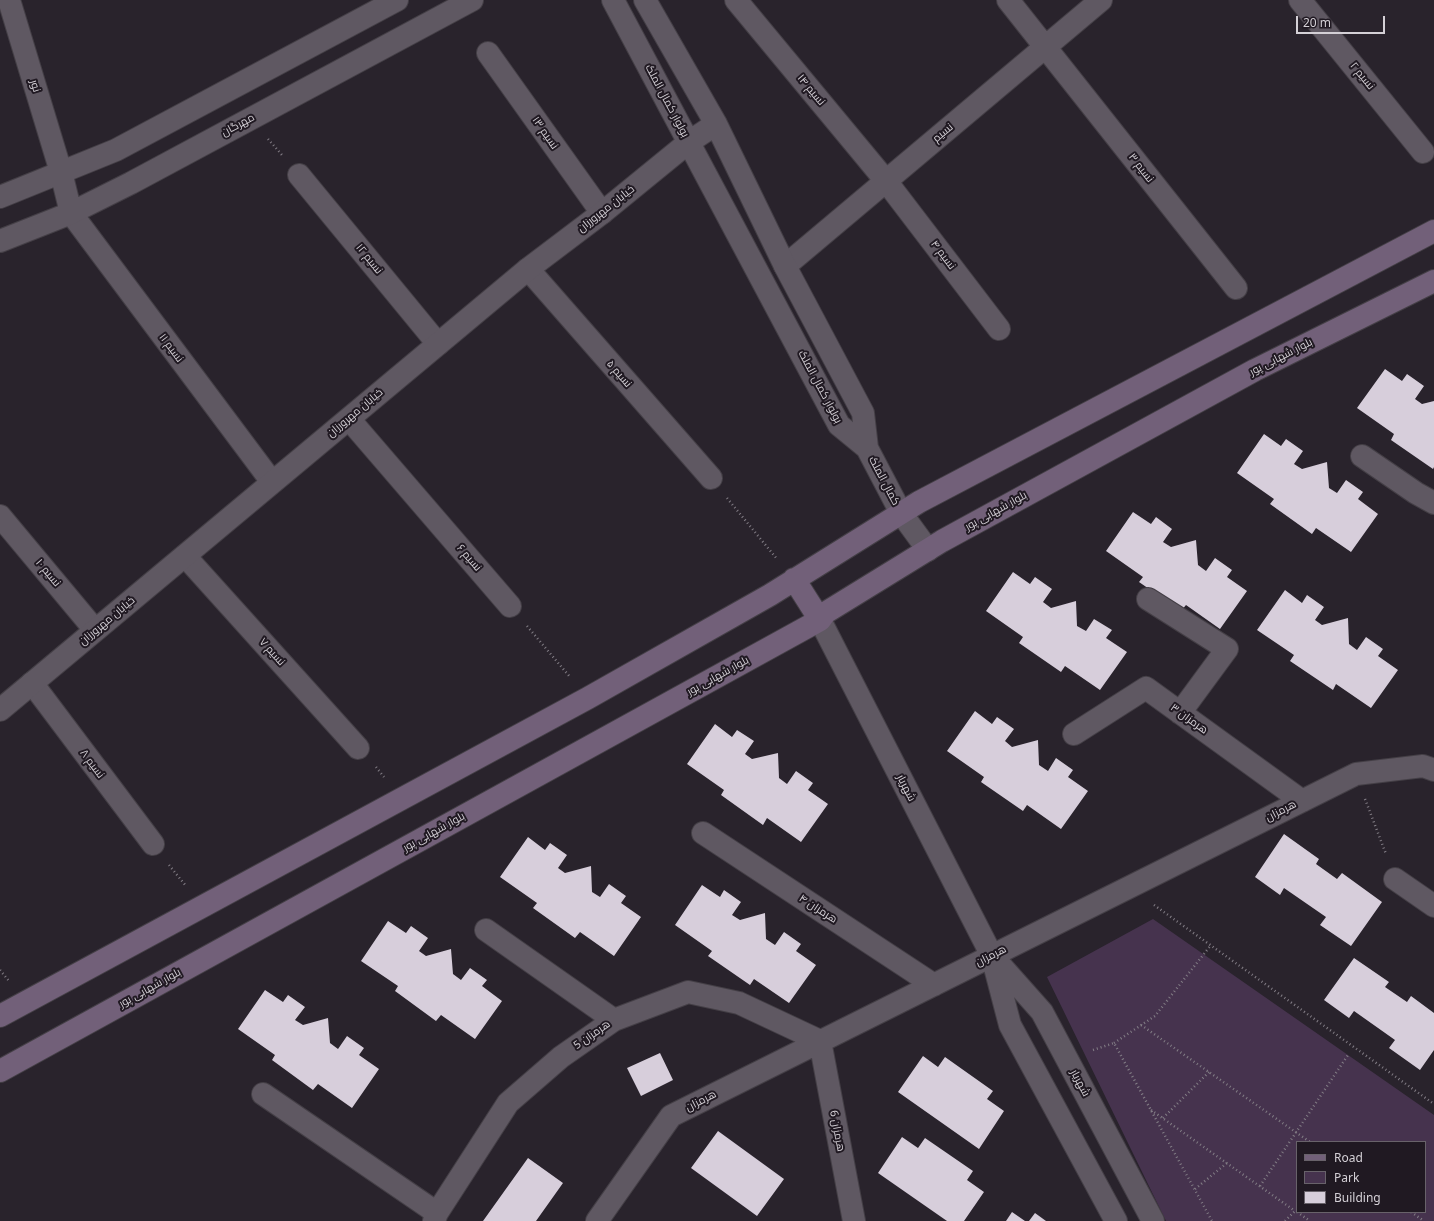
<!DOCTYPE html>
<html>
<head>
<meta charset="utf-8">
<style>
  body { margin:0 }
  #map { position:relative; width:1434px; height:1221px; overflow:hidden; background:#29232c; font-family:"Noto Sans",sans-serif }
  canvas { display:block }
  .legend { position:absolute; left:1296px; top:1141px; width:130px; height:72px; box-sizing:border-box; background:#201922; border:1px solid #68626a; margin:0; padding:5px 7px; list-style:none; font-size:12px; color:#d4d0d6 }
  .legend li { display:flex; align-items:center; gap:8px; height:20px }
  .legend b { width:20px; border:1px solid #68626a }
  .scale { position:absolute; left:1296px; top:16px; width:89px; height:18px; box-sizing:border-box; border:2px solid #d4d0d6; border-top:0; padding-left:5px; font-size:12px; line-height:14px; white-space:nowrap; color:#d4d0d6; -webkit-text-stroke:3px #201922; paint-order:stroke }
</style>
</head>
<body>
<div id="map">
<canvas width="1434" height="1221"></canvas>
<ul class="legend">
<li><b style="height:5px;background:#726079"></b>Road</li>
<li><b style="height:11px;background:#46334e"></b>Park</li>
<li><b style="height:11px;background:#d7cedb"></b>Building</li>
</ul>
<div class="scale">20 m</div>
</div>
<script>
const ctx = document.querySelector('canvas').getContext('2d');
ctx.lineJoin = 'round';
function paint(path, color) { ctx.fillStyle = color; ctx.fill(path, 'evenodd'); }
function trace(path, color, width, dash) { ctx.strokeStyle = color; ctx.lineWidth = width; ctx.lineCap = dash ? 'butt' : 'round'; ctx.setLineDash(dash || []); ctx.stroke(path); }
function label(font, color, halo, rows, align = 'center') {
  ctx.font = font + ' "Noto Sans",Cairo,sans-serif'; ctx.lineWidth = 4; ctx.setLineDash([]); ctx.textBaseline = 'middle'; ctx.strokeStyle = halo; ctx.fillStyle = color; for (const [text, x, y, turn = 0] of rows) {
    ctx.save(); ctx.translate(x, y); ctx.rotate((+turn || 0) * Math.PI / 180); ctx.textAlign = isNaN(turn) ? turn : align; if (halo) ctx.strokeText(text, 0, 0); ctx.fillText(text, 0, 0); ctx.restore();
  }
}
paint(new Path2D(`
  M1153 919 1434 1115V1221H1166L1047 977ZM1297 1142H1425V1212H1297Z`), '#46334e');
paint(new Path2D(`
  M1385 369 1402 381 1407 374 1424 386 1415 399 1422 404 1434 401V467L1433 469 1391 440 1394 434 1357 408Z
  M1264 434 1281 446 1286 439 1303 451 1294 464 1302 469 1327 462 1329 488 1337 493 1346 480 1363 492 1358 499 1378 514 1351 552 1316 528 1312 534 1270 504 1274 499 1237 473Z
  M1133 512 1151 524 1156 517 1172 529 1163 542 1171 547 1196 540 1198 565 1206 571 1215 558 1232 570 1227 577 1247 591 1220 629 1186 605 1181 611 1139 582 1143 577 1106 551Z
  M1013 572 1030 584 1035 577 1052 589 1043 602 1051 608 1076 601 1077 626 1086 631 1094 619 1112 630 1106 638 1127 652 1100 690 1065 666 1061 672 1019 643 1023 637 986 611Z
  M1285 590 1302 603 1307 595 1324 607 1315 620 1322 625 1348 618 1349 644 1357 650 1366 637 1383 649 1378 656 1398 670 1371 708 1336 684 1333 690 1290 661 1294 655 1257 630Z
  M975 711 992 724 997 717 1014 729 1005 741 1012 747 1038 740 1039 765 1048 771 1056 758 1073 770 1068 777 1088 791 1061 829 1027 805 1023 811 981 782 984 777 947 751Z
  M715 724 732 737 737 730 754 741 745 754 752 759 778 753 779 778 787 784 796 771 813 783 808 790 828 804 801 842 767 818 763 825 721 795 724 790 687 764Z
  M1284 834 1319 859 1316 864 1337 879 1342 873 1382 902 1351 946 1320 925 1326 917 1284 888 1280 895 1255 877Z
  M528 837 545 850 550 843 567 855 558 868 565 873 591 866 592 892 600 897 609 884 626 896 621 903 641 917 614 956 580 932 575 938 533 908 537 903 500 877Z
  M702 885 720 897 724 890 741 902 732 915 740 920 765 913 766 939 775 945 784 932 801 944 796 951 816 965 789 1003 754 979 750 985 708 956 712 951 675 925Z
  M388 921 406 933 411 926 428 938 419 951 426 956 451 949 453 974 461 980 470 968 487 980 482 986 502 1001 475 1039 441 1015 436 1021 395 991 398 986 361 961Z
  M1354 958 1389 982 1385 987 1407 1002 1411 996 1434 1013V1050L1420 1070 1389 1048 1395 1040 1354 1011 1349 1018 1324 1000Z
  M265 990 283 1002 288 995 305 1007 295 1020 303 1025 328 1018 330 1043 338 1049 347 1036 364 1048 359 1055 379 1069 352 1108 318 1084 313 1090 272 1060 275 1055 238 1029Z
  M660 1053 673 1080 641 1096 627 1068Z
  M923 1056 938 1067 945 1057 993 1091 987 1099 1004 1111 979 1149 898 1092Z
  M718 1131 784 1179 757 1216 691 1168Z
  M902 1137 918 1148 925 1138 973 1171 967 1180 984 1192 964 1221H947L878 1173Z
  M528 1158 563 1183 536 1221H483Z
  M1012 1212 1025 1221H1006Z
  M1035 1213 1046 1221H1029Z`), '#d7cedb');
const minor = new Path2D(`
  M736 0 886 181 999 329
  M1008 0 1236 288
  M1300 0 1423 152
  M488 53 602 213
  M299 175 438 344
  M71 213 272 482
  M785 266 1101 0
  M528 269 711 478
  M349 419 510 606
  M1362 456 1416 493 1434 503
  M0 516 95 630
  M185 556 358 748
  M1148 599 1227 649 1180 713
  M820 620 992 956 1010 1025 1116 1221
  M32 683 153 844
  M1074 734 1146 688 1302 801
  M703 833 934 985
  M1395 879 1434 906
  M486 930 614 1020
  M994 958 1042 1012 1153 1221
  M263 1094 437 1213
  M434 1221 437 1213 508 1103 561 1057 614 1020 688 992 739 1003 820 1041 854 1221
  M597 1221 671 1116 1356 774 1423 766 1434 770`);
const tertiary = new Path2D(`
  M9 0 61 172 71 213
  M613 0 839 425 867 448
  M645 0 716 124 785 266 863 413 867 448 901 513 928 550
  M0 197 116 150 397 0
  M0 241 71 213 131 183 472 0
  M0 710 528 269 602 213 689 142 716 124`);
const secondary = new Path2D(`
  M794 579 820 620
  M0 1016 588 698 770 595 919 502 1434 231
  M0 1071 820 620 825 613 942 541 1255 370 1434 281`);
trace(minor, '#443f46', 24);
trace(tertiary, '#443f46', 24);
trace(secondary, '#443f46', 24);
trace(new Path2D(`
  M268 139 282 155
  M727 498 777 559
  M527 626 570 677
  M376 767 384 777
  M1365 799 1386 854
  M169 865 186 886
  M1154 905 1434 1104
  M0 970 9 981
  M1141 1025 1310 1142
  M1114 1043 1155 1016 1211 945
  M1093 1050 1114 1043 1212 1221
  M1151 1110 1295 1211
  M1163 1118 1209 1072
  M1260 1186 1348 1055
  M1195 1189 1227 1163
  M1297 1212 1310 1221
  M1411 1212 1424 1221
  M1285 1221 1295 1211 1297 1212`), '#837e86', 2.5, [1, 3]);
trace(minor, '#5f5862', 22);
trace(tertiary, '#5f5862', 22);
trace(secondary, '#726079', 22);
label('11px', '#d4d0d6', '#201922', [
  ["نسیم ۲",1362,76,51],
  ["نور",35,86,73],
  ["نسیم ۱۴",811,90,50],
  ["بولوار کمال الملک",667,101,62],
  ["مهرگان",238,125,-28],
  ["نسیم ۱۳",545,133,55],
  ["نسیم",943,133,-40],
  ["نسیم ۳",1141,168,52],
  ["خیابان مهرورزان",606,209,-38],
  ["نسیم ۴",943,255,53],
  ["نسیم ۱۲",369,259,51],
  ["نسیم ۱۱",171,348,53],
  ["بلوار شهابی پور",1281,357,-27],
  ["نسیم ۵",619,374,49],
  ["بولوار کمال الملک",820,387,62],
  ["خیابان مهرورزان",355,413,-40],
  ["کمال الملک",884,481,62],
  ["بلوار شهابی پور",996,511,-29],
  ["نسیم ۶",469,558,49],
  ["نسیم ۱۰",48,573,50],
  ["خیابان مهرورزان",107,621,-40],
  ["نسیم ۷",272,652,48],
  ["بلوار شهابی پور",718,676,-29],
  ["هرمزان ۳",1189,719,36],
  ["نسیم ۸",92,764,53],
  ["شهریار",906,788,63],
  ["هرمزان",1281,811,-27],
  ["بلوار شهابی پور",434,832,-29],
  ["هرمزان ۴",818,909,33],
  ["هرمزان",991,956,-27],
  ["بلوار شهابی پور",150,988,-29],
  ["هرمزان 5",592,1035,-35],
  ["شهریار",1080,1083,62],
  ["هرمزان",701,1101,-27],
  ["هرمزان 6",837,1131,79]
]);
</script>
</body>
</html>
